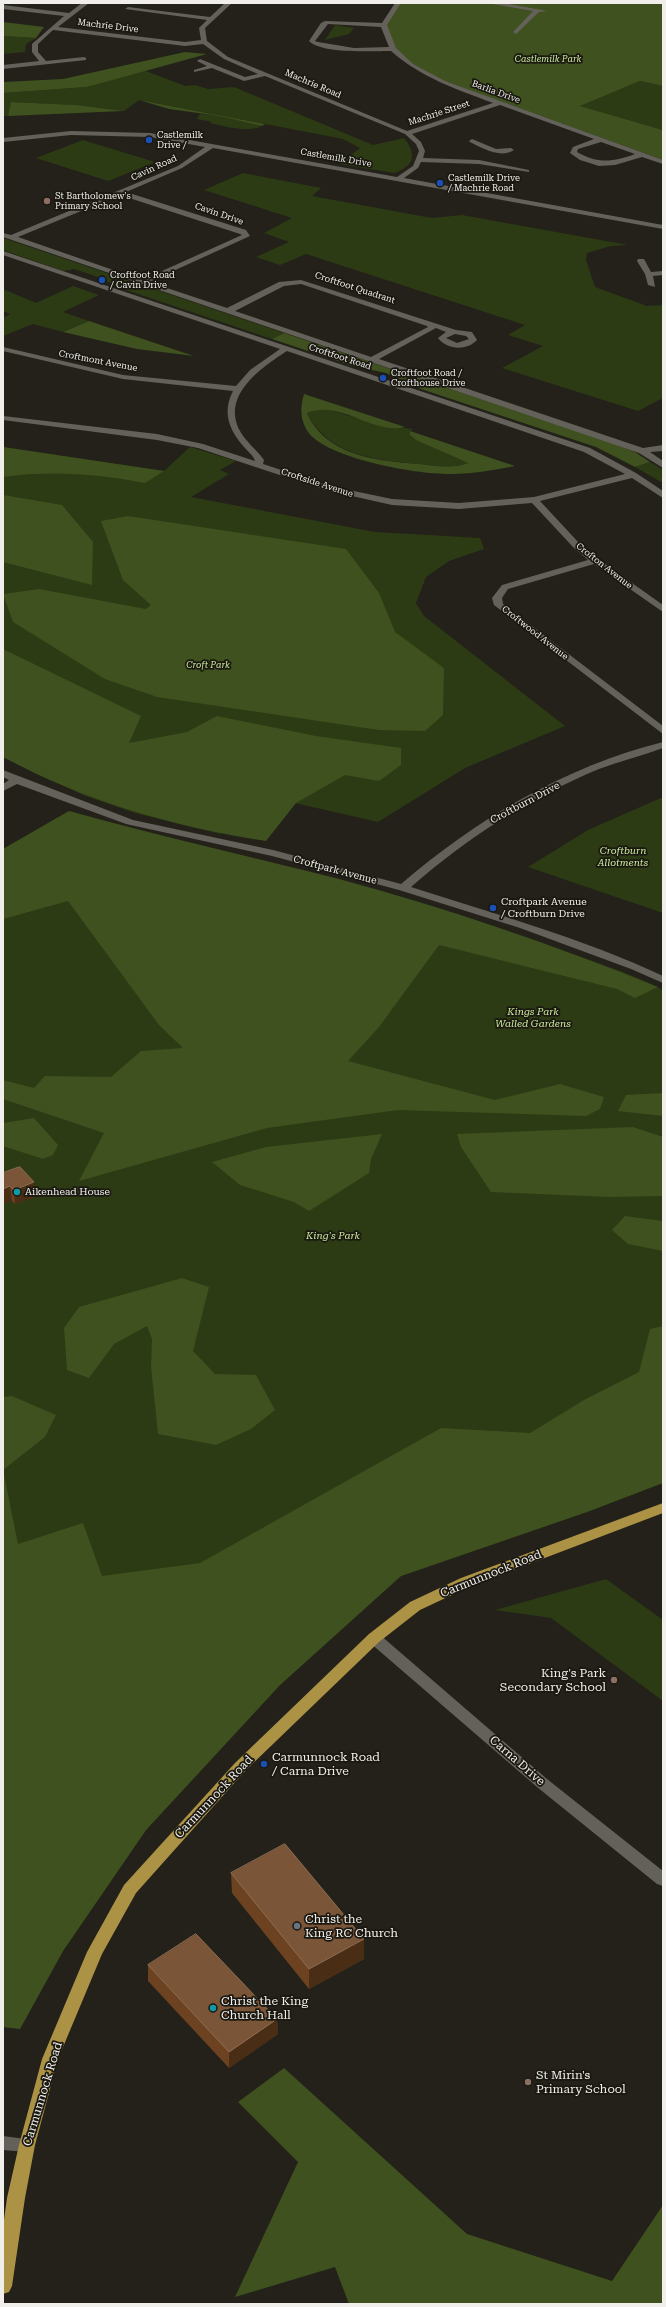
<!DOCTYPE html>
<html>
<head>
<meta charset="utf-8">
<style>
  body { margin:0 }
  #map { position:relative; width:666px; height:2307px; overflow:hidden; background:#23211a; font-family:"Roboto Serif",serif }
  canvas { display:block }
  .frame { position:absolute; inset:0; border:4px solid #f1efeb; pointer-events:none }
</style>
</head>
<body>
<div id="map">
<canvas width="666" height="2307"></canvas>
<div class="frame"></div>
</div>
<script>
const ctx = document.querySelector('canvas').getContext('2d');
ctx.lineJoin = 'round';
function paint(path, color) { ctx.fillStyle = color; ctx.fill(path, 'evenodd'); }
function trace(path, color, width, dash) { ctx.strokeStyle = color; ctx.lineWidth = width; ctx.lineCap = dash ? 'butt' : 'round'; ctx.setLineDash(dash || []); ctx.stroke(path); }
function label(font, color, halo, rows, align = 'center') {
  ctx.font = font + ' "Roboto Serif",serif'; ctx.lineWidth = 3.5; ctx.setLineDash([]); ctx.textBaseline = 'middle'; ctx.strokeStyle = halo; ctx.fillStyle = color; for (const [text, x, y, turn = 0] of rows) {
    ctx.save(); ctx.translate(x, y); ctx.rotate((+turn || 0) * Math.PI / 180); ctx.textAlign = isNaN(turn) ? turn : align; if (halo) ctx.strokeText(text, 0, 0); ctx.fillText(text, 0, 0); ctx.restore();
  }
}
paint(new Path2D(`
  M335 25 354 28 349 34 325 40Z
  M3 36 36 38 26 44 25 52 3 54Z
  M143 70 185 86 195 85 208 89 234 87 373 145 404 138C417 154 415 166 394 173L340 164 360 148 343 139 234 118 262 126C247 133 227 127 210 123L212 122 197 119 200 114 219 115 139 100 124 111 77 105 12 102 8 116H3V93L87 87Z
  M640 81 663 86V130L579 106Z
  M83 140 155 162 108 181 36 158Z
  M243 173 321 188 312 196 432 218 462 215 628 245 611 246 587 253 586 260 595 287 647 306 663 305V398L638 411 502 368 543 346 508 335 525 325 306 254 280 265 256 257 289 242 264 233 292 218 204 190Z
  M3 238 284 333 272 339 123 289 95 276 74 269 63 271 3 250Z
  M73 286 99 295 63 312 89 321 63 332 33 324 3 336V318L10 314 3 311V289L36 303Z
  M318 409H327L379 425 413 429 410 431 443 452 468 463C453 469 435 466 419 464 377 460 328 456 307 413Z
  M3 447 164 471 190 447 236 461 220 470 229 474 191 497 375 532 480 538 484 549 449 561 426 577 416 603 424 616 565 726 465 768 378 822 295 803 221 834 135 813 83 795 3 757Z
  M650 462 663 470V483L635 467Z
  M663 797V913L528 867 588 830Z
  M69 811C232 856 397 888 556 948 591 961 629 972 663 990V1483L587 1512 401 1576 280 1685 146 1830 63 1951 20 2029 3 2027V849Z
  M606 1579 663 1620V1701L551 1618 495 1610Z`), '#2c3b14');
paint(new Path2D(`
  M400 3H663V86L640 81 580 106 663 130V160L444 81 412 64 396 49 386 26Z
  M3 22 44 27 36 38 3 36Z
  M185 52 207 54 87 87 3 93V82L63 79Z
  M139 100 265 124 262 126 220 116 169 109Z
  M11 102 77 105 124 111 8 116Z
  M89 321 194 356 137 349 63 332Z
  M284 333 614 444 635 452 650 462 635 467 596 447 415 387 386 373 353 366 272 339Z
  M304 394 405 427C372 435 340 399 307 413 326 456 378 461 419 464 435 466 453 469 468 463L416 440 410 435V431L515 466C494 470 473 474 452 474 420 475 327 459 308 432 300 420 300 407 304 394Z
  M3 447 164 471 145 483C98 474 51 470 3 477Z
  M3 495 62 505 93 542 92 585 3 562Z
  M128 516 346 549 379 593 395 632 444 668 443 715 425 731 379 730 157 697 105 679 13 622 3 594 39 589 146 609 151 605 123 580 101 521Z
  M3 649 141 716 129 743 187 732 217 716 316 736 401 748V765L379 781 345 775 296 803 266 841C174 827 85 801 3 757Z
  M69 811C158 836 249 856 339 879 447 908 554 945 658 987L635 998 617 989 439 945 379 1027 348 1061 495 1100 560 1084 604 1097 600 1109 586 1116 398 1110 267 1128 79 1181 104 1133 3 1099V1080L34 1088 45 1076 111 1077 141 1051 183 1048 159 1025 68 901 3 919V849Z
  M663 1093V1116L618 1111 626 1095Z
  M34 1118 58 1145 53 1155 43 1159 3 1146V1123Z
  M633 1127 663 1137V1196L609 1197 491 1192 461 1147 457 1134Z
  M382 1134 371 1159 369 1173 309 1211 294 1202 240 1185 212 1162 266 1147Z
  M625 1216 663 1221V1251L628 1244 612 1230Z
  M182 1278 209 1287 193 1351 215 1374 256 1375 275 1410 251 1429 216 1445 158 1434 151 1367 152 1339 147 1326 114 1344 89 1378 67 1370 64 1328 79 1307Z
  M663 1326V1483L587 1512 401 1576 280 1685 146 1830 63 1951 20 2029 3 2027V1397L12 1396 56 1415 45 1437 3 1470 18 1544 83 1523 102 1576 200 1563 441 1428 530 1433 584 1400 639 1372 650 1329Z
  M284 2068 467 2234 612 2281 663 2205V2304H349L335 2267 235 2297 298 2162 238 2102Z`), '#3e511e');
paint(new Path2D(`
  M82 3H89L58 27 185 42 201 40 199 28 207 20 125 9 128 7 210 17 225 3H232L205 28 207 41 228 57 407 131 493 103C456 89 422 78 391 51 373 51 321 54 309 41L321 23 325 21 382 23 395 3H401L387 25 396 48 413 64 445 81 663 160V164L642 157 615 165 599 166 580 160 570 153 573 147 594 139 500 105 412 134 421 142 425 151 423 158 479 160 529 170V172L479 164 421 162 418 168 404 178 663 225V229L213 148 182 168 126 192 246 230 250 236 149 282 227 308 279 282 301 280 456 330 472 332 477 340C467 351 447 350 438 338L446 332 436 328 379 359 643 448 663 445V451L650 452 663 461V468L639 453 3 237V233L11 235 178 166 205 147 150 137 71 135 3 142V138L71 131 150 133 397 177 413 166 419 151 416 144 405 134 265 76 244 81 212 68 194 72V70L207 66 197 61 200 59 245 77 258 74 224 59 203 44 185 46 53 30 38 44V52L46 61 84 57 86 58V60L3 69V65L39 61 32 52V44L64 16 3 9V5L69 13ZM328 24 381 27 389 47 354 48 318 42 315 41ZM601 142 635 154C614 162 597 164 577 152L578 149ZM120 195 240 234 242 235 142 280 18 237ZM301 284 427 326 428 327 371 357 235 311 284 286ZM455 334 466 336 469 339 457 343 446 338Z
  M487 3H503L547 11 539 12 516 34 513 32 514 31 533 11Z
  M472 139 496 149 511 148 514 150C501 159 482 148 470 142L469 141Z
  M3 251 590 448 636 473 663 491V498L632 478 540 501 579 543 598 559 663 605V612L594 564 508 589 502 598 503 604 663 726V734L494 605 492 598 502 585 588 560 573 547 532 503 459 509 392 505 325 490 198 448 157 440 3 420V416L157 434 203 444 255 461C254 456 248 452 244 447 229 430 222 412 233 391L123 379 3 351V347L123 375 236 386 250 370 280 349 3 255ZM287 351 584 452 625 474 534 497 459 503 392 499 330 486 263 464 264 460C257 450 246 442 240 431 221 395 261 368 287 351Z
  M638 259H644L651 272 663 271V275L653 276 655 287 648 285 645 274 637 261Z
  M663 742V748C642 756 620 761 599 769 529 798 467 838 411 887 495 914 582 938 663 976V983L631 969 520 928 399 890 272 856 126 824 17 784 3 791V784L9 780 3 777V770L133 820 273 850 401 884C477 819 564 767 663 742Z
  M374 1633 379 1634 547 1779 663 1871V1886L657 1884 537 1787 369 1642 367 1638 369 1634Z
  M3 2136 33 2140 35 2145 33 2150 27 2152 3 2150Z`), '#636159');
paint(new Path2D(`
  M663 1503V1513L471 1586 420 1610 379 1642 245 1771 136 1893 102 1954 58 2059 35 2145 25 2198 12 2286 9 2292 3 2294V2227L7 2198 19 2145 42 2059 87 1952 124 1885 235 1763 369 1634 410 1602 461 1578Z`), '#ac9244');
paint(new Path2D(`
  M3 1173 35 1197 15 1204 12 1201Z
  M231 1873 364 1959 309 1989 232 1893Z
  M148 1965 277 2019 278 2034 229 2068 148 1981Z`), '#6c4221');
paint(new Path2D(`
  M34 1182 35 1197 15 1204 14 1190Z
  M10 1186 12 1201 3 1204V1189Z
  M364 1939V1959L309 1989V1969Z
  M277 2019 278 2034 229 2068V2052Z`), '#492d15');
const building = new Path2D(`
  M20 1167 34 1182 14 1190 10 1186 3 1189V1173Z
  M285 1844 364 1939 309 1969 231 1873Z
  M196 1934 277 2019 229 2052 148 1965Z`);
paint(building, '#7a5537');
trace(building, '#8d6d53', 1);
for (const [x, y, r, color] of [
  [149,140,4,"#1a4fb4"],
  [440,183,4,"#1a4fb4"],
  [47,201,4,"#8d6e63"],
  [102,280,4,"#1a4fb4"],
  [383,378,4,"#1a4fb4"],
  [493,908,4,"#1a4fb4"],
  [17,1192,4,"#0f9aa8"],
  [614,1680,4,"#8d6e63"],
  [264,1764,4,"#1a4fb4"],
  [297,1926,4,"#6b7280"],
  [213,2008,4,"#0f9aa8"],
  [528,2082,4,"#8d6e63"]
]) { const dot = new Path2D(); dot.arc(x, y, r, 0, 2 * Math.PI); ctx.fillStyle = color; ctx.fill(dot); trace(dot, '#1a1811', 1.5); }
label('9px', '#f1efeb', '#1a1811', [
  ["Machrie Drive",108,26,7],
  ["Machrie Road",313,84,23],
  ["Barlia Drive",496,92,20],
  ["Machrie Street",439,113,-18],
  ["Castlemilk Drive",336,158,10],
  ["Cavin Road",154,168,-25],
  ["Cavin Drive",219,214,19],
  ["Croftfoot Quadrant",355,288,18],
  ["Croftfoot Road",340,357,18],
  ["Croftmont Avenue",98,361,11],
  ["Croftside Avenue",317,483,18],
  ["Crofton Avenue",604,566,38],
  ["Croftwood Avenue",535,633,38]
]);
label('italic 9px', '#cced9d', '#1a1811', [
  ["Castlemilk Park",548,59],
  ["Croft Park",208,665]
]);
label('9px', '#f1efeb', '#1a1811', [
  ["Castlemilk",157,135],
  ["Drive /",157,145],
  ["Castlemilk Drive",448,178],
  ["/ Machrie Road",448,188],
  ["St Bartholomew's",55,196],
  ["Primary School",55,206],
  ["Croftfoot Road",110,275],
  ["/ Cavin Drive",110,285],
  ["Croftfoot Road /",391,373],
  ["Crofthouse Drive",391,383]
], 'left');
label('10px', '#f1efeb', '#1a1811', [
  ["Croftburn Drive",525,803,-28],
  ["Croftpark Avenue",335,870,15]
]);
label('italic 10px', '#cced9d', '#1a1811', [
  ["Croftburn",623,851],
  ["Allotments",623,863],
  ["Kings Park",533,1012],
  ["Walled Gardens",533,1024],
  ["King's Park",333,1236]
]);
label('10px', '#f1efeb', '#1a1811', [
  ["Croftpark Avenue",501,902],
  ["/ Croftburn Drive",501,914],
  ["Aikenhead House",25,1192]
], 'left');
label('12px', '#f1efeb', '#1a1811', [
  ["Carmunnock Road",491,1574,-22],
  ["Carna Drive",517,1761,41],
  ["Carmunnock Road",214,1797,-47],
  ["Carmunnock Road",43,2094,-73]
]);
label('12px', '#f1efeb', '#1a1811', [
  ["King's Park",606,1673,"right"],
  ["Secondary School",606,1687,"right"],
  ["Carmunnock Road",272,1757],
  ["/ Carna Drive",272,1771],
  ["Christ the",305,1919],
  ["King RC Church",305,1933],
  ["Christ the King",221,2001],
  ["Church Hall",221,2015],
  ["St Mirin's",536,2075],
  ["Primary School",536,2089]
], 'left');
</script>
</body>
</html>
